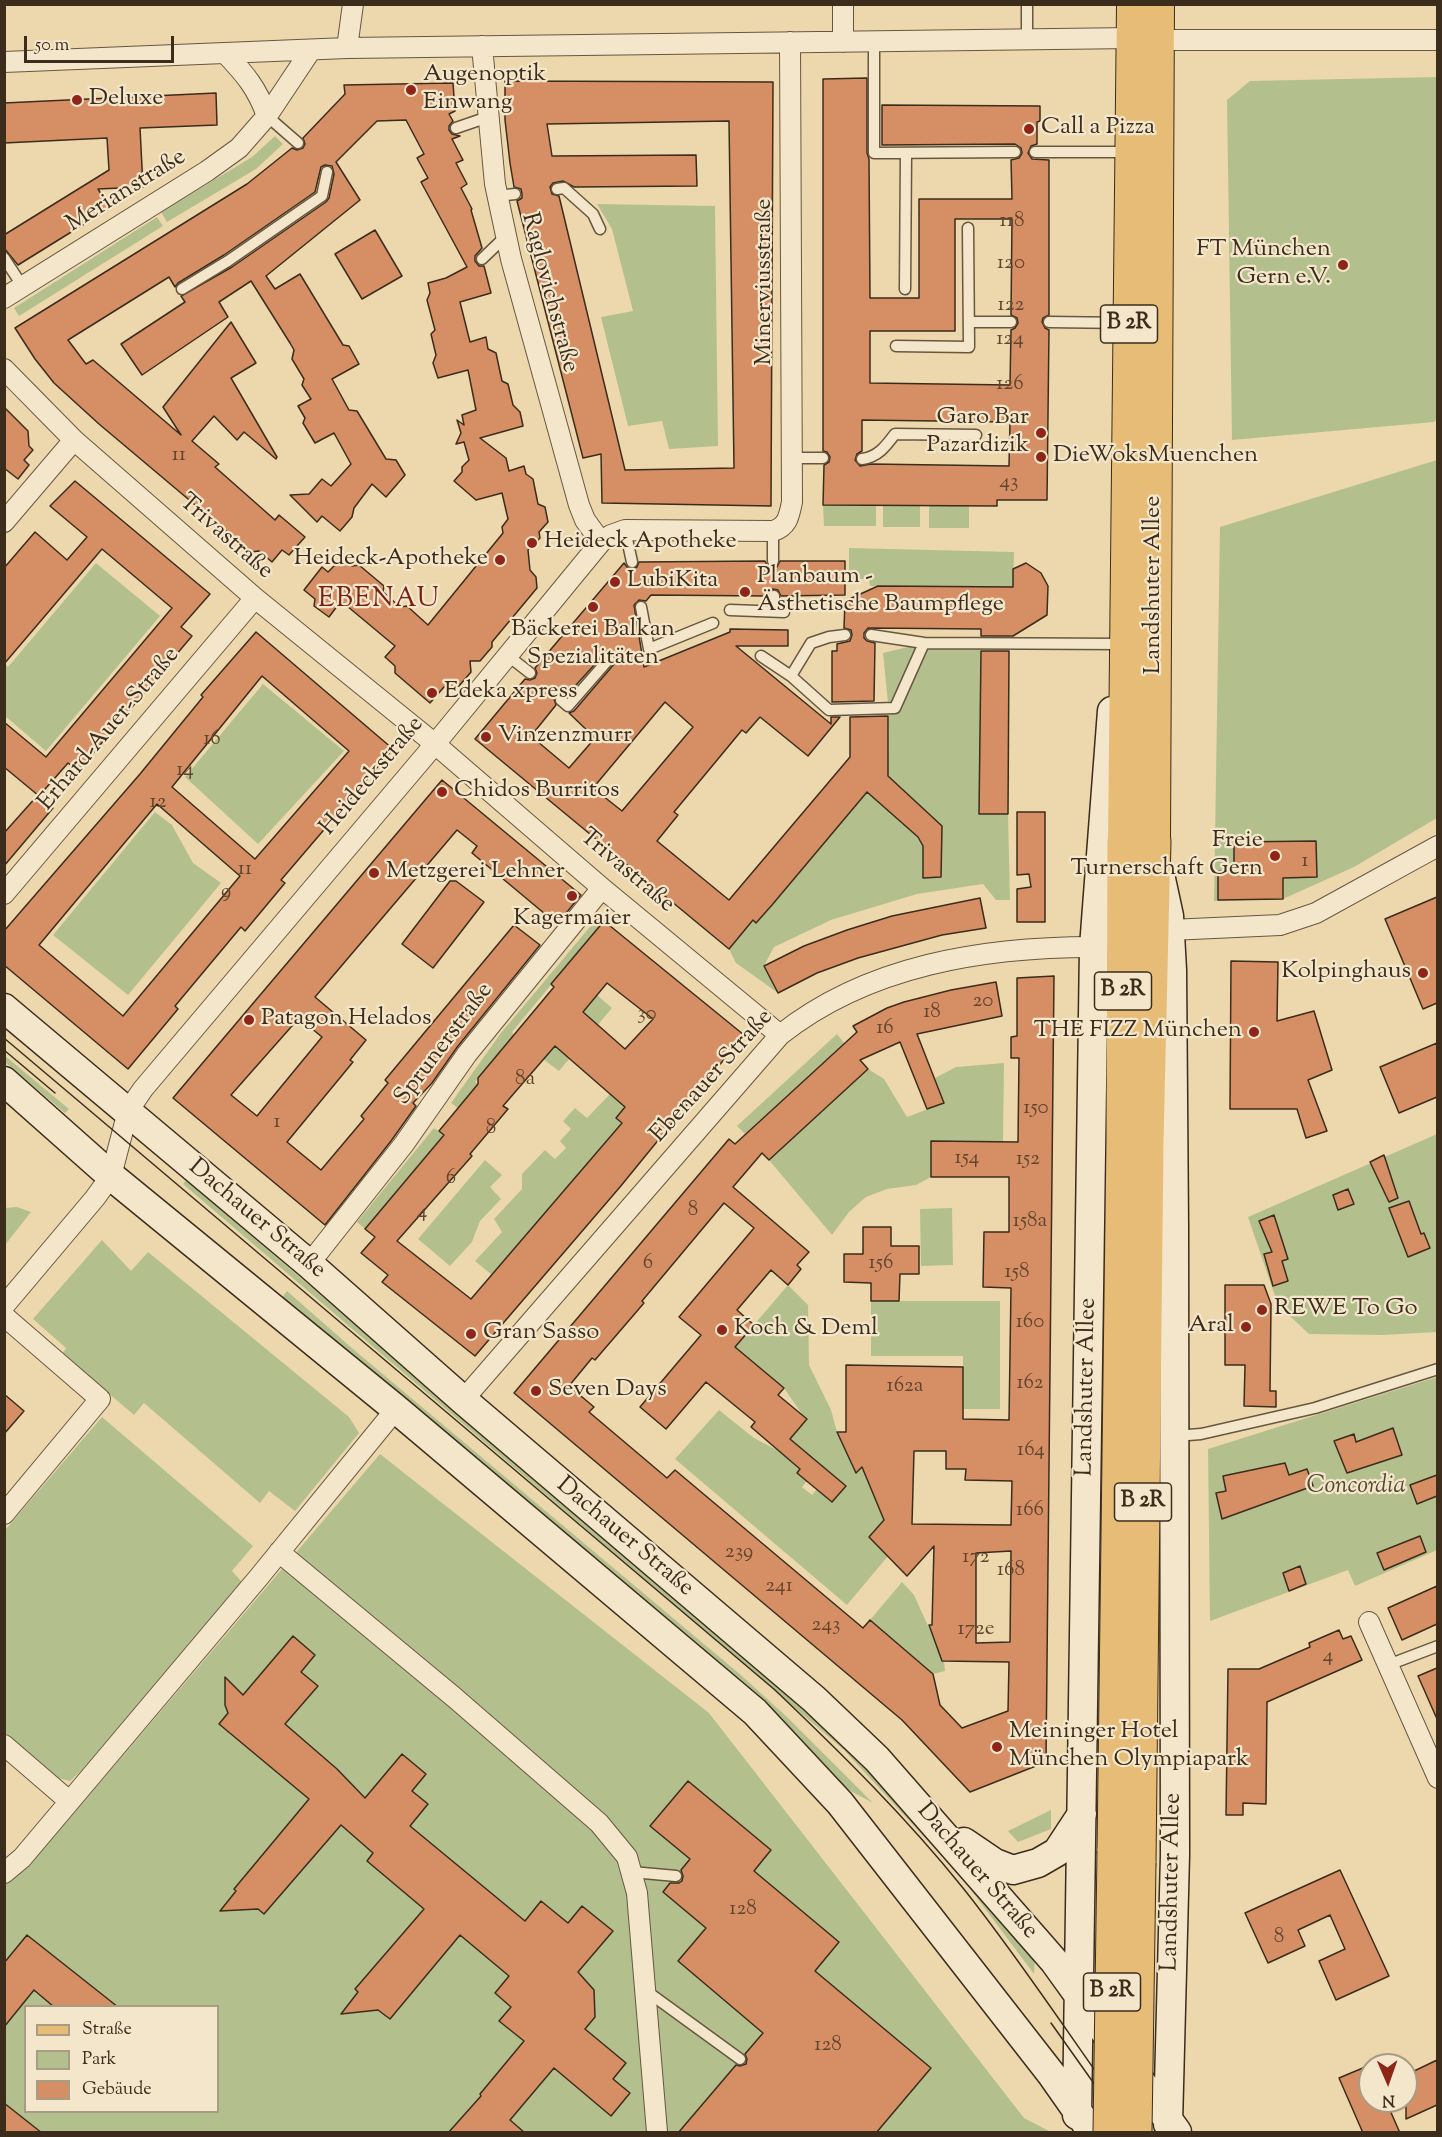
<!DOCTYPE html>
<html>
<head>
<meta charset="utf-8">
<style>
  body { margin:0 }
  #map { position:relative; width:1442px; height:2137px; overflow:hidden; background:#edd8ad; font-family:"Sorts Mill Goudy",serif }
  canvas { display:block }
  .frame { position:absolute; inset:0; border:6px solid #3b2c1c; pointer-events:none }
  .legend { position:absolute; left:24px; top:2005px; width:195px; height:108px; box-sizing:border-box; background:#f3e6ca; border:2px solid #a99c84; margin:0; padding:8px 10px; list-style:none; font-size:18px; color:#3b2c1c }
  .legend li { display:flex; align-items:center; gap:12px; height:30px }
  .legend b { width:30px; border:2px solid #a99c84 }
  .north { position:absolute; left:1358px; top:2053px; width:60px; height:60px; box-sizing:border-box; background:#f3e6ca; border:2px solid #a99c84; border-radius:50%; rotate:178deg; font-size:16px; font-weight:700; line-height:24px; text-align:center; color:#3b2c1c }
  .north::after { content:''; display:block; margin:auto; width:21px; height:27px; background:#8f2418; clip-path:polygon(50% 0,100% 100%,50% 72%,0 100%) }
  .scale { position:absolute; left:24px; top:36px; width:150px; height:27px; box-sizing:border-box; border:3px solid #3b2c1c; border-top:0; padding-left:8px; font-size:18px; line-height:21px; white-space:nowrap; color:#3b2c1c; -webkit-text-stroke:4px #f3e6ca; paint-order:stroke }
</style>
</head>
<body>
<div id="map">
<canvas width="1442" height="2137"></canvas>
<div class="frame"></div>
<ul class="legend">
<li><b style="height:8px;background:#e6bc76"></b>Straße</li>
<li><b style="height:16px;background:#b3c08e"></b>Park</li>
<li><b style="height:16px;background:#d68f65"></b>Gebäude</li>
</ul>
<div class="north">N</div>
<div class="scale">50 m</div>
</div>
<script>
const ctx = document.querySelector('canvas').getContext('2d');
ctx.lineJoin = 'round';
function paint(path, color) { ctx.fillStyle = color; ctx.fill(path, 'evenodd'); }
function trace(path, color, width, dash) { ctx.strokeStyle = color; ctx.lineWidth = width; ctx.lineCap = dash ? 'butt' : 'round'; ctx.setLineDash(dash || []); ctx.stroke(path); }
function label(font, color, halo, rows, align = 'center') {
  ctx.font = font + ' "Sorts Mill Goudy",serif'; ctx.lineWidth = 4.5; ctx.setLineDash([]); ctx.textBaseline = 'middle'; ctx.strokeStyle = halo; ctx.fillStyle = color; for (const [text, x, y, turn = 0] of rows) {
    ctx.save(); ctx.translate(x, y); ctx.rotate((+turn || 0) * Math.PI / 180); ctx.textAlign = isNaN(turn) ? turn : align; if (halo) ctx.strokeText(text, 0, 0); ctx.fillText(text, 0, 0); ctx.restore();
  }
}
paint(new Path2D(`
  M1437 77V419L1434 422 1232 440 1227 100 1250 81Z
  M275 136 283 144 256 169 167 222 161 212 252 157Z
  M597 204 715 206 718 446 669 449 662 421 628 426 601 317 633 311 612 229Z
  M157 217 163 226 19 316 14 308Z
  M1437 460V818L1354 867 1283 899 1214 901 1220 527Z
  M823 505H876V526H824Z
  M883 505 920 506V527H883Z
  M929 506H969V528H929Z
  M849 548 1014 552 1013 587 870 586 869 579H849Z
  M96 563 160 616 46 751 5 716V664L8 667Z
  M924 643 981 647 979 814H1008L1010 900H996L983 884 917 894 831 920 774 947 764 966 778 993 736 963 729 949 753 920 756 923 772 905 888 768 889 713 883 653Z
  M263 684 344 751 258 844 185 777Z
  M155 812 172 825 193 863 221 883 128 995 53 935Z
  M599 916 604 921 512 1032 514 1035 475 1082 478 1084 458 1108 451 1103 501 1033Z
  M597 995 612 1008 559 1071 543 1059Z
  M837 1034 844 1043 745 1134 737 1126Z
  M4 1055 69 1109 65 1113 5 1062Z
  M1004 1063 1003 1142 931 1141V1177L916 1185 887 1189 866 1197 849 1212 832 1235 769 1160 868 1069 884 1079 907 1117 944 1103 935 1078 956 1067Z
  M610 1094 627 1106 616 1118 622 1123 492 1275 475 1261 502 1232 494 1219 522 1189V1174L545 1150 555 1159 566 1148 560 1141 571 1129 563 1121 575 1108 587 1118Z
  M434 1128 444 1135 365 1229 357 1222Z
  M1437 1134V1332L1383 1335 1309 1334 1278 1305 1248 1217Z
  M485 1160 502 1175 490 1187 501 1199 480 1221 472 1242 450 1266 418 1239Z
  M186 1180 850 1747 1035 1959 1034 1974 962 1878 844 1750 183 1184Z
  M17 1207 31 1212 5 1245V1208Z
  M952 1208 953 1265 921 1266 920 1209Z
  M102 1240 131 1271 148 1252 349 1417 359 1433 295 1511 269 1491 260 1503 144 1403 134 1415 62 1354 66 1348 33 1319Z
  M788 1285 808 1305 809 1365 831 1410 837 1432 845 1450 862 1468 884 1520 869 1537 888 1556 847 1605 675 1459 719 1410 754 1438 779 1451 806 1420 784 1388 735 1347ZM811 1457 845 1486 831 1502 817 1489 812 1495 802 1487 807 1481 797 1473Z
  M287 1291 353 1349 742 1676 787 1717 873 1803 845 1788 724 1667 353 1355 295 1316 280 1300Z
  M871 1301H1000V1409H963V1356H871Z
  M1437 1377V1550L1355 1586 1348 1570 1210 1621 1208 1449Z
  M102 1417 253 1546 232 1571 242 1582 81 1771 70 1781 58 1778 5 1733V1530Z
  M380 1454 709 1713 1024 2118 1051 2132H5L4 1872H8L74 1813ZM26 2006H218V2112H26Z
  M902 1582 914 1595 944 1661 945 1671 933 1674 870 1620Z
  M1051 1810V1829L1018 1842 1008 1831Z`), '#b3c08e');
const building = new Path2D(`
  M867 78V153L869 159 870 298H919V199H1012L1011 160 1019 158 1022 153 1021 148 1015 144 882 145V105L1040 106V121L1037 122V144L1031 146 1028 153 1032 159 1049 160V315L1043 318 1042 322 1045 328 1049 330 1047 500H997V506L823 505 824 465 829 462 830 457 827 452 823 451V79ZM955 219H1012L1011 315 1017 318 1018 323 1015 328 1011 330 1010 385 870 383V331H955ZM862 420 1010 422 1009 466 871 464 860 466 855 460 857 454 862 451Z
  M505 81 773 82 771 506 602 503 601 454 583 458 517 201 522 198V194L521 189 514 187 510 163 505 120ZM729 121 734 468 625 470 559 196 552 194 550 187 553 183 563 181 574 187 697 186 696 155 552 156 547 124Z
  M453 83 455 111 449 114 453 121 449 126V130L452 134 460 136 452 139 463 160 456 163 467 184 461 188 472 209 471 210 482 248 475 256V261L479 266H484L491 293 460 302 470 342 486 337 488 349 496 353 502 381 508 384 513 405 520 412 523 426 480 438 506 458 509 471 524 466 526 474 533 479 538 504 545 507 548 522 539 532 540 538 528 550 530 570 536 577 537 588 492 642V647L480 661H470L471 672 459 686 444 687 430 703 395 673V666L385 657 395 646 341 601 329 617 314 606 315 599 304 590 322 567 328 572 342 558 352 566 359 565 384 586 383 592 400 607 407 606 428 625 503 533 502 527 508 519 502 493 476 500 454 481 462 472V467L469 460 464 442 456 444 461 433 457 420 464 425 462 415 476 410 468 370 438 378 433 363 436 355 431 334 435 330 427 300 430 293 428 283 446 278 467 267 421 182 428 178 417 158 424 154 406 120 377 121 336 162 360 200 266 276 275 289 300 274 343 345 349 346 359 364 332 379 349 410 357 411 386 459 396 460 405 475 386 497 372 484 354 508 352 517 340 531 322 516 317 522 290 495 309 494 322 479 331 486 351 464 334 433 315 443 303 423 305 418 298 406 311 399 302 385 304 379 292 359 294 350 290 343 251 281 219 302 228 317 142 375 121 344 185 302 181 296 232 267 326 202 329 198 334 174 332 166 325 165 321 167 315 192 224 255 178 283 175 287 169 277 68 340 86 364 93 360 181 435 163 407 231 322 256 363 231 378 277 457 276 459 244 432 237 440 214 416 192 441 219 464 215 467 275 520 279 515 305 537 289 555 282 550 272 562 259 551 251 552 99 424 54 383 35 359 15 328 247 184 292 148 297 150 303 148 305 144 303 138 345 94 344 85Z
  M216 93 217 125 140 128 143 187 98 189 110 208 18 265 4 248V235L109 170 107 138 4 143V103Z
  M375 230 402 276 362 299 335 254Z
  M4 407 28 431 29 446 33 450 24 460 29 465 18 479 4 468Z
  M75 481 210 594 181 627 192 636 78 771 68 763 39 796 4 767V722L46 757 172 608 102 549 4 664V568L35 532 67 560 87 537 50 506Z
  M765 561 767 565 772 568 777 567 780 561H845V595L781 596 778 590 773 589 768 592 767 596 651 595 646 601 639 600 634 605 644 667 730 632V629L788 630V646H736L831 724V717H840L808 756 760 717 746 733 742 730 674 812 678 815 657 841 729 900 850 757V717L888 716V776L942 826 941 877 923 878V846L918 837 867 792 772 905 756 923 753 920 729 949 475 739 525 679 530 680 535 678 537 673 535 668 624 563 627 567 633 569 637 567 639 562ZM606 652 614 654 616 657 615 663 574 711 569 713 595 738 569 768 531 736 556 705 554 699 556 695 562 693 567 695ZM665 702 693 727 622 811 593 788Z
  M1026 563 1041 573 1048 586 1047 615 1013 636H981V629L868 628 864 633V638L867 641 875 643 874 701 832 702V651H837V644L850 641 852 635 851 630 844 628 845 601 878 586 1013 587V569Z
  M256 632 393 749 281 880 285 883 245 931 241 927 175 1006 178 1009 128 1069 4 965V931L140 774 203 697 201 695ZM262 676 349 751 255 859 172 787ZM157 804 240 876 123 1016 39 945Z
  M981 651H1009L1008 814H979Z
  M442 780 581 895 557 924 472 853 477 846 457 830 315 997 366 1040 350 1060 353 1062 287 1142 321 1170 364 1119 361 1116 388 1083 385 1080 514 925 540 945 458 1046 432 1083 413 1103 416 1106 391 1141 325 1225 173 1098ZM299 1018 322 1037 257 1116 231 1095Z
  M37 796 53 808 4 866V833Z
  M1017 812H1045V922H1017V889L1031 887 1029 874 1017 875Z
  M1316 841 1317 877 1283 878V899L1218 900V871H1234V842Z
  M450 881H456L484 902 433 968 402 944Z
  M1437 897V1003L1423 1009 1385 919Z
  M980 898 986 928 942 935 858 958 817 973 778 993 764 966 804 946 847 930 892 916Z
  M604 921 744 1035 620 1187 475 1356 382 1282 388 1275 361 1253 375 1237 365 1229 444 1135 439 1131 478 1084V1078L554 987 551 984ZM607 983 653 1019 625 1049 583 1012ZM555 1046 625 1107 616 1118 622 1123 471 1299 397 1241 472 1156 470 1154 508 1109 503 1106Z
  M1231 961 1278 962 1277 1021 1314 1011 1332 1070 1308 1080 1327 1131 1306 1138 1297 1109H1230Z
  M1054 976 1046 1762 970 1792 902 1720 514 1393 729 1139 735 1144 857 1032 853 1026 887 1008 904 1002 951 990 996 982 1002 1016 917 1034 944 1103 927 1109 900 1042 860 1060 868 1069 769 1160 762 1153 733 1187 809 1252 797 1265 801 1269 788 1285 771 1270 737 1310 754 1325 735 1347 784 1388 778 1395 807 1419 790 1439 846 1486 832 1502 797 1473 800 1469 751 1427 755 1422 706 1382 666 1429 640 1407 701 1335 679 1317 754 1228 724 1203 642 1301 644 1303 595 1360 592 1358 569 1386 594 1407 589 1412 667 1478 675 1470 863 1628 870 1620 933 1674 940 1705 962 1728 1008 1711 1009 1662 942 1661 929 1625H932L934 1546 907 1576 869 1537 884 1520 862 1467 856 1473 837 1432H846V1365L963 1367V1419L1009 1420 1011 1288 983 1287 984 1232H1009V1177H931V1141L1018 1142 1019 1058H1011V1037L1017 1036V978ZM914 1451H946V1469H966L965 1480 1012 1481 1011 1525 912 1524ZM1011 1551 1010 1642 976 1643V1553Z
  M1437 1043V1097L1399 1113 1380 1067Z
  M1384 1155 1398 1198 1389 1202 1370 1162Z
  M1348 1189 1354 1204 1338 1210 1333 1195Z
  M1409 1201 1421 1234 1424 1233 1430 1248 1408 1257 1389 1208Z
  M1274 1215 1288 1259 1282 1261 1288 1281 1273 1286 1264 1254 1272 1252 1259 1221Z
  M863 1227H891V1246H919V1274H900L899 1301H871V1283L844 1282V1254H863Z
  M1225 1285H1264L1271 1304 1270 1391H1276V1407L1244 1406 1245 1365H1225Z
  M4 1394 24 1411 4 1434Z
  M1393 1428 1402 1455 1347 1473 1334 1441 1354 1434 1356 1442Z
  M1285 1463 1289 1475 1307 1469 1313 1486 1222 1519 1216 1493 1226 1491 1223 1476Z
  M1437 1475V1496L1417 1504 1410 1485Z
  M1420 1536 1426 1552 1384 1570 1377 1553Z
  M1300 1566 1306 1584 1289 1591 1283 1573Z
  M1437 1586V1624L1402 1640 1388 1608Z
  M1339 1630 1343 1639 1351 1636 1362 1660 1267 1702 1266 1804 1243 1803V1815H1226L1228 1669H1259L1310 1647 1309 1643Z
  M293 1636 315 1655 301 1672 318 1686 285 1724 337 1769 365 1798 402 1754 426 1774 412 1791 428 1804 410 1826 525 1921 541 1901 568 1923 582 1906 613 1931 578 1972 594 1990 595 2017 585 2029 626 2063 613 2079 630 2093 611 2116 554 2068 510 2120 525 2133H448L481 2096 480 2094 524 2041 499 2021 511 2007 495 1993 509 1976 460 1935 390 2019 378 2010 341 2014 358 1992 355 1989 424 1909 367 1861 373 1853 341 1825 264 1914 258 1909 220 1911 236 1891 234 1889 309 1799 219 1724 228 1713 225 1705V1677L243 1695Z
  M1437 1668V1719L1418 1676Z
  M688 1781 771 1850 754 1871 839 1942 815 1971 931 2068 876 2133H678L736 2065 740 2066 746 2064 747 2059 745 2054 763 2033 678 1961 706 1928 663 1892 670 1883H679L682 1881 683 1876 681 1870 690 1859 650 1826Z
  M1340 1870 1389 1976 1336 2000 1319 1961 1345 1949 1330 1915 1298 1930 1305 1946 1268 1963 1245 1913Z
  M27 1935 118 2007H54L34 1990 4 2027V1963Z
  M1437 2060V2105L1406 2119V2075Z
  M1370 2065V2101H1386L1400 2133H1363L1339 2078Z
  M4 2103 42 2133H4Z`);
paint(building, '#d68f65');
trace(building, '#3b2c1c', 1.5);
const lane = new Path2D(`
  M1027 4V39
  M874 41V153L1015 152
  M267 116 298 143
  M456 128 488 117
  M1035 152H1128
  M557 189 564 188 593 214 600 229
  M497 196 515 194
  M4 258 23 287
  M482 259 506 236
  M182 289 228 261 322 196 327 172
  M905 289 906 153
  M970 322H1011
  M1049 322 1127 323
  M896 346 969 347 968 228
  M792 458H823
  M862 459C878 457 886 446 895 434L976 435
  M625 530 632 562
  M773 561V531
  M774 596V611
  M641 607 649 649 713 623
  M730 610 784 612
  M845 635 829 637 811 643 791 676 829 710 895 708 924 643
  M871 635 924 643 1125 644
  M507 655 530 673
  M761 656 791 676
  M561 700 568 706 609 659
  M1175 1436 1201 1434 1315 1408 1438 1369
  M1388 1665 1438 1646
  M632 1872 676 1876
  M645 1990 740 2059`);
const street = new Path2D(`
  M1158 40H1438
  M843 42V4
  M482 46 495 184 511 259 579 505 585 520 601 542
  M347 48 353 4
  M225 53C245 74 257 88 267 116
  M4 62 347 48 1133 38
  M4 298 207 171 239 148 267 116 311 50
  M4 369 74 440 255 598 435 744 602 888 780 1035
  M4 522 74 440
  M4 894 255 598
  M1170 930 1280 925 1316 913 1438 846
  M309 1264 404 1144 467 1054 602 888
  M4 1306 95 1198 111 1176 128 1111 143 1089 435 744 601 542 611 535 625 530 773 531C788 526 789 516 792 502L790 42
  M4 1316 100 1399 4 1514
  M463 1400 780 1035C868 965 984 947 1094 947
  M279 1552 455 1698 599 1823 627 1857 637 1893 657 2132
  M1369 1622 1438 1778
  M4 1745 69 1801
  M4 1873 22 1858 259 1577 396 1409`);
const secondary = new Path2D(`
  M1161 879 1169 916 1172 970 1174 1227 1175 1855 1168 2124
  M4 1008 309 1264 463 1400 814 1699 877 1759 1054 1961 1177 2132
  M4 1081 111 1176 396 1409 755 1712 840 1803 1052 2075 1092 2132
  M964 1842 995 1863 1013 1870 1038 1863 1057 1852 1082 1814
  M1077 2115 1094 947 1112 711`);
const primary = new Path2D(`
  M1124 841 1133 4
  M1154 841 1158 4`);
const highway = new Path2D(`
  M1114 1851 1123 1140 1124 841
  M1139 1863 1147 1141 1154 841`);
trace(lane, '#685740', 13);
trace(street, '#685740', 22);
trace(secondary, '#3b2c1c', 31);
trace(primary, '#3b2c1c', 34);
trace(highway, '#3b2c1c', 35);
trace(lane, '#f3e6ca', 10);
trace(street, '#f3e6ca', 20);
trace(secondary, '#f3e6ca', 28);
trace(primary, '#e6bc76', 32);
trace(highway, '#e6bc76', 33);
trace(new Path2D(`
  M4 1038 775 1690C841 1753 906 1817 963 1888 1026 1967 1080 2052 1139 2132
  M4 1050 55 1093
  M1051 2023 1100 2092`), '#3b2c1c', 1.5);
const highwayBridge = new Path2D(`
  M1110 2132 1114 1851
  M1135 2132 1139 1863`);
trace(highwayBridge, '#3b2c1c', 35, []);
trace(highwayBridge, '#e6bc76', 33);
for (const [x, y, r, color] of [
  [411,90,6,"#8f2418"],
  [77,100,6,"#8f2418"],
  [1029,129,6,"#8f2418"],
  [1343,265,6,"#8f2418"],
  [1041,433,6,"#8f2418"],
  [1041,457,6,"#8f2418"],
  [532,543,6,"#8f2418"],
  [500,560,6,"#8f2418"],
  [615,582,6,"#8f2418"],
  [745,592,6,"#8f2418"],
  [593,607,6,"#8f2418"],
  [432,693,6,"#8f2418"],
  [486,737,6,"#8f2418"],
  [442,792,6,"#8f2418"],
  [1275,856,6,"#8f2418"],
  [374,873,6,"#8f2418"],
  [572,896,6,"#8f2418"],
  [1423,973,6,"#8f2418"],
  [249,1020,6,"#8f2418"],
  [1254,1032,6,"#8f2418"],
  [1262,1310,6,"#8f2418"],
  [1246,1327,6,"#8f2418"],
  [722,1330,6,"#8f2418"],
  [471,1334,6,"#8f2418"],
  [536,1391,6,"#8f2418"],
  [997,1747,6,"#8f2418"]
]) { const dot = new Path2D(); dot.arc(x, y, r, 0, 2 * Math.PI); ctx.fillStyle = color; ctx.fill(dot); trace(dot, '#f3e6ca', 2); }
label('21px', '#62452e', null, [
  ["118",1012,222],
  ["120",1011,264],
  ["122",1011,306],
  ["124",1010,340],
  ["126",1010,385],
  ["11",179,456],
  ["43",1009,483],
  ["16",212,740],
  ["14",185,771],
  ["12",158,803],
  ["1",1305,862],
  ["11",245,870],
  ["9",226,893],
  ["20",983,1002],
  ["18",932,1013],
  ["30",647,1015],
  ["16",885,1029],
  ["8a",525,1080],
  ["150",1036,1109],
  ["1",277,1123],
  ["8",491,1129],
  ["154",967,1159],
  ["152",1028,1160],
  ["6",451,1179],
  ["8",693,1211],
  ["4",422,1213],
  ["158a",1030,1222],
  ["6",648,1264],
  ["156",881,1264],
  ["158",1017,1273],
  ["160",1030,1323],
  ["162",1030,1384],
  ["162a",905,1387],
  ["164",1031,1451],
  ["166",1030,1511],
  ["239",739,1553],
  ["172",976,1558],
  ["168",1011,1571],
  ["241",779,1587],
  ["243",826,1626],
  ["172e",976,1630],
  ["4",1328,1657],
  ["128",743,1910],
  ["8",1279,1938],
  ["128",828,2046]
]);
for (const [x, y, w] of [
  [1129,324,57],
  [1123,991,57],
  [1143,1502,57],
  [1112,1992,57]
]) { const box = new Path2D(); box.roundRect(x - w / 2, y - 19, w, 38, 4.5); ctx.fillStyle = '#f3e6ca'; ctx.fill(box); trace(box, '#3b2c1c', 1.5); }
label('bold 22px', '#3b2c1c', null, [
  ["B 2R",1129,324],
  ["B 2R",1123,991],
  ["B 2R",1143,1502],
  ["B 2R",1112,1992]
]);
label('24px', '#3b2c1c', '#f3e6ca', [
  ["Augenoptik",423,76],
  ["Einwang",423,104],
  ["Deluxe",89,100],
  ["Call a Pizza",1041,129],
  ["FT München",1331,251,"right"],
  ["Gern e.V.",1331,279,"right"],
  ["Garo Bar",1029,419,"right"],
  ["Pazardizik",1029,447,"right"],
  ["DieWoksMuenchen",1053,457],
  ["Heideck Apotheke",544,543],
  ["Heideck-Apotheke",488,560,"right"],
  ["Planbaum -",757,578],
  ["Ästhetische Baumpflege",757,606],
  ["LubiKita",627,582],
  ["Bäckerei Balkan",593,631,"center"],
  ["Spezialitäten",593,659,"center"],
  ["Edeka xpress",444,693],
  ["Vinzenzmurr",498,737],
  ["Chidos Burritos",454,792],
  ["Freie",1263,842,"right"],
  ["Turnerschaft Gern",1263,870,"right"],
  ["Metzgerei Lehner",386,873],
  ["Kagermaier",572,920,"center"],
  ["Kolpinghaus",1411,973,"right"],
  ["Patagon Helados",261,1020],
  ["THE FIZZ München",1242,1032,"right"],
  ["REWE To Go",1274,1310],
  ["Aral",1234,1327,"right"],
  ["Koch & Deml",734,1330],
  ["Gran Sasso",483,1334],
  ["Seven Days",548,1391],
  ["Meininger Hotel",1009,1733],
  ["München Olympiapark",1009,1761]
], 'left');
label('24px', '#3b2c1c', '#f3e6ca', [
  ["Merianstraße",127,192,-32],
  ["Minerviusstraße",766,282,-90],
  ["Raglovichstraße",548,293,75],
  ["Trivastraße",225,538,41],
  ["Landshuter Allee",1155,585,-90],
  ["Erhard-Auer-Straße",110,730,-50],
  ["Heideckstraße",373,777,-50],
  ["Trivastraße",626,872,40],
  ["Sprunerstraße",445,1045,-53],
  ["Ebenauer Straße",713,1077,-48],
  ["Dachauer Straße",256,1220,40],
  ["Landshuter Allee",1088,1387,-89],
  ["Dachauer Straße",624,1538,40],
  ["Dachauer Straße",976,1872,49],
  ["Landshuter Allee",1173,1882,-89]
]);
label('italic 24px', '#534a33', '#f3e6ca', [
  ["Concordia",1356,1488]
]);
ctx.letterSpacing = '1.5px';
label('27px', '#7a1f14', '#f3e6ca', [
  ["EBENAU",379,601]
]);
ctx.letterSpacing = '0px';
</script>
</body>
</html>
